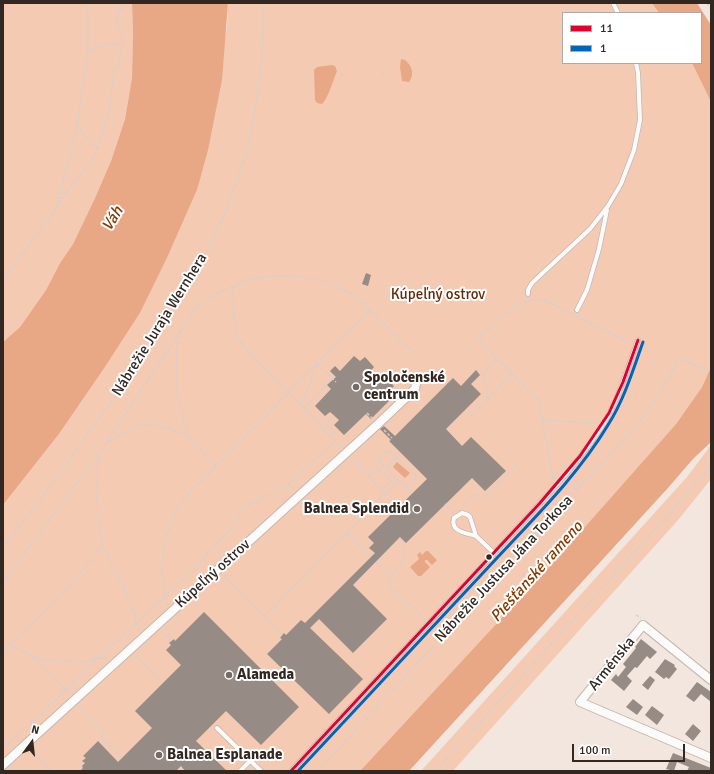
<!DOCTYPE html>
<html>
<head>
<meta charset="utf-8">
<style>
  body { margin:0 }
  #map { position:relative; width:714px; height:774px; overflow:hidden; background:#f3e6de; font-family:Signika,sans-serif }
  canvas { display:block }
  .frame { position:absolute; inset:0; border:4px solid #322721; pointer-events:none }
  .legend { position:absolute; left:562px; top:12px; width:140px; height:52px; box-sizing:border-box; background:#fff; border:1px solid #ada9a6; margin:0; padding:5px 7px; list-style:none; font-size:12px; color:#322721 }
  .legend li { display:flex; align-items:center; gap:8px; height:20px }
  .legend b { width:20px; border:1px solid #ada9a6 }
  .north { position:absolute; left:12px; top:722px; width:40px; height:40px; -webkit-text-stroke:3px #fff; paint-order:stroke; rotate:15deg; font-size:11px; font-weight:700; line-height:16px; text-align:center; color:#322721 }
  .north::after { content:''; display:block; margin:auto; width:14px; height:18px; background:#322721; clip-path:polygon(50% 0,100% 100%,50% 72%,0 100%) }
  .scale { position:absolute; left:572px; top:744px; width:113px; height:18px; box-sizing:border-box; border:2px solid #322721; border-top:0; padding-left:5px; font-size:12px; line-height:14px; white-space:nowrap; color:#322721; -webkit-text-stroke:3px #fff; paint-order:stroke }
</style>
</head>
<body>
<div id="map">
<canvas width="714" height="774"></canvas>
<div class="frame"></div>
<ul class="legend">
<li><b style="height:5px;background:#e4002b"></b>11</li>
<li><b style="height:5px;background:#0065bd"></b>1</li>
</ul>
<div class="north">N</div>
<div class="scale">100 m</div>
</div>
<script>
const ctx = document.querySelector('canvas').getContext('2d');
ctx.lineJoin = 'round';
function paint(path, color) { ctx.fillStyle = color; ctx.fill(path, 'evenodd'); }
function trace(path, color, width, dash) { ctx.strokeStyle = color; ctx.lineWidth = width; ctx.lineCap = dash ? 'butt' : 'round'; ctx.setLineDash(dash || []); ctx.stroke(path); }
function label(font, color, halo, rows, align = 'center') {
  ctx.font = font + ' Signika,sans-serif'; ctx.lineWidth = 4; ctx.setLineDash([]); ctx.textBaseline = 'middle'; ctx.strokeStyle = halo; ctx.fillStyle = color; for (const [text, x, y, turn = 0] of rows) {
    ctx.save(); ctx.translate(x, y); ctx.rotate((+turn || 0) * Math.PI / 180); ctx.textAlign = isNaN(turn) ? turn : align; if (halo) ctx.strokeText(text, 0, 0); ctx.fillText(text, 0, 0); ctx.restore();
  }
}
paint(new Path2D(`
  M3 3H132L133 32 132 78 125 119 111 161 95 198 73 244 60 263 46 290 20 327 3 342Z
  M228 3H652L659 13H563V63H692L711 102V367L702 387 676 424 560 555 360 771H3V505L59 434 105 367 140 313 167 258 197 190 227 26Z
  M711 445V479L679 519 453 771H421L687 477Z`), '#f5cab3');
paint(new Path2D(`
  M132 3H228L222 80 208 150 197 190 167 258 140 313 105 367 59 434 3 505V342L20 327 46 290 60 263 73 244 95 198 111 161 125 119 132 78 133 32Z
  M652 3H697L711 25V102L692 63H701V13H659Z
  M401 59 405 60C412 66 415 74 409 82L402 81 400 67Z
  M332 65 335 66 337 71C334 78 328 99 322 104L317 103 315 100 314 70 317 67Z
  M711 367 710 443 693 459 667 489 409 771H360L560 555 676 424 702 387Z
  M397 462 410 473 405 478 393 467Z
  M426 551H428L437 560 432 565 427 560H425V562L430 567 421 576H418L410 567 419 559 417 555 420 552 422 555Z`), '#e9a885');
paint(new Path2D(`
  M366 273 371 275 368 286 362 284Z
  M354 356 360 361 365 357 374 367 370 372 379 381 384 376 394 386 389 391 394 396 371 419 366 414 344 435 334 425 339 420 330 412 325 416 315 406 331 389 327 385 336 377 330 371 335 366 340 371Z
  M476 370 480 375 471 384 481 394 446 429 462 446 471 437 506 471 485 491 472 478 406 543 400 537 353 585 387 619 353 653 319 619 310 628 363 679 329 714 267 654 282 639 280 638 284 633 286 635 301 620 305 623 375 553 369 548 374 543 368 537 427 479 389 441 391 440 380 429 384 426 395 436 453 378 461 386Z
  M204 612 299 707 261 745 226 711 196 741 227 771H185L181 766 176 771H80L83 768 82 766 85 763 82 761 86 758 83 756 98 741 118 762 152 728 135 711 181 665 166 650 171 645 169 643 174 639 175 641Z
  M641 639 657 652 650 659 647 656 637 668 635 667 627 676 632 681 624 691 611 680 616 674 618 677 626 667 623 664 636 648 635 647Z
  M665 659 675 665 674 666 677 669 669 679 666 677 664 679 655 672Z
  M650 676 655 680 648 690 642 685Z
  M697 682 711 692V702L701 694 694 702 686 696Z
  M633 699 643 707 637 715 626 707Z
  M652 706 664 715 657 725 645 715Z
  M693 724 701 731 693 741 685 734Z
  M673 753 711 768V771H687L689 767 677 762 674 771 666 769Z`), '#968b85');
const lane = new Path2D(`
  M613 3 618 13
  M528 294V290L532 283 590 229 608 206 621 184 634 150 640 120 638 73 636 63
  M577 310 587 290 599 249 607 210
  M462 513 468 515 470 517 476 536C466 533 450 532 454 518Z
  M476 536 494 553
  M217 728 261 771
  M240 771 250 761
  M291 771C360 697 430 623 499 548 535 508 575 469 604 423 619 398 628 367 638 340`);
const street = new Path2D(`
  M711 680 643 625 580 702 711 758
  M3 765 378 424 415 389 417 378`);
trace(lane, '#c3b8b1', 5.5);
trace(street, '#c3b8b1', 10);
trace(new Path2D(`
  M707 3 711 9
  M88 51 103 45 122 43
  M342 73V77
  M383 75 384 71
  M97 149 109 111 114 71 119 64 122 43V33L117 23V16L122 9 123 3
  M57 207 64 194 93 160 97 149 77 126
  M3 280 56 209 76 132 88 51V13L86 3
  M233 286C240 284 247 281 253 279 283 272 320 277 346 291 356 296 363 303 370 310
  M576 316 630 343
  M431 371 444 386
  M394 385 401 392
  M488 399 483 374 496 359
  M301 406 317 364 336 382
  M304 409 332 378
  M367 413 373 419
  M471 416 512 374
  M543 420 597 423
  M384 430 392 438
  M330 436 335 432 326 424 334 415
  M107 442 180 332
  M216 466 188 437 176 390 177 347 181 331 197 307 218 293 233 286C234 307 232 328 243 346L342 448
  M387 468 396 457
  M369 477 378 468 391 481 382 490
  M571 477 581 486
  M553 479 539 401 478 339C495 324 520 294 545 301 554 303 564 310 573 314
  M553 479 567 463
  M399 481 378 461 389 450 417 477 406 488
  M289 484 294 490
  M385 494 399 481 411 493
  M556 495 568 483 577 490
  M445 504 454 513
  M462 507 473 495 486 496 518 463
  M347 534 371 557
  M399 538 404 543C403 548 404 558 402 563 397 574 386 571 391 588L425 619
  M3 547 53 483 121 388 197 273 227 209 248 149 261 71 264 3
  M376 562 390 576
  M224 575 282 635
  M3 582 98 455
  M168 605C164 597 164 590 163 581 160 552 167 526 182 501L370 310 416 355
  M636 615 641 618
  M264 617 385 494 351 458
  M139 630 132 606 102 545 96 495 99 453 106 444 132 429 141 425H154L171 429 188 437
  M162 631 172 641
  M3 641 31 655 46 660 81 662 98 658 107 659
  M3 652C37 618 74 585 102 545
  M31 655 70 695
  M136 655 163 683
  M79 706 105 733 101 737 122 758
  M3 748 42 713 98 658 189 574 233 526 245 507 289 484 335 441
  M31 750 52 771
  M318 771 640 422 663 388 679 358 711 372
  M436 771 672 511 711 466`), '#d4d0ce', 1.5, [3, 2]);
trace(lane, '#fdfbfa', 4);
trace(street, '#fdfbfa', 8);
trace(new Path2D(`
  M291 771 540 503 580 456 609 413 623 382 638 340`), '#e4002b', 3);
trace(new Path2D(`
  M298 771C364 700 430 630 496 559 535 517 578 475 608 425 624 400 633 370 643 342`), '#0065bd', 3);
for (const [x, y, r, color] of [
  [356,387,4,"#766a63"],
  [417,509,4,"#766a63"],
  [489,557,3.5,"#322721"],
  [229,675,4,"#766a63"],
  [159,755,4,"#766a63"]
]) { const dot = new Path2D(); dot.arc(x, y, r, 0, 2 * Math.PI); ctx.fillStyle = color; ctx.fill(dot); trace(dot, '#fff', 1.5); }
label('15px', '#622b07', '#fff', [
  ["Kúpeľný ostrov",438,295]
]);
label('15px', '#322721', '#fff', [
  ["Nábrežie Juraja Wernhera",160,325,-58],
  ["Nábrežie Justusa Jána Torkosa",504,569,-47],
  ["Kúpeľný ostrov",213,574,-42],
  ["Arménska",612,664,-51]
]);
label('bold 15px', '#322721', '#fff', [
  ["Spoločenské",364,378],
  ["centrum",364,395],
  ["Balnea Splendid",409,509,"right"],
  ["Alameda",237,675],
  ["Balnea Esplanade",167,755]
], 'left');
label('italic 16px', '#873900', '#fff', [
  ["Váh",113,219,-59],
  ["Piešťanské rameno",537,572,-48]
]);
</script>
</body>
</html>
